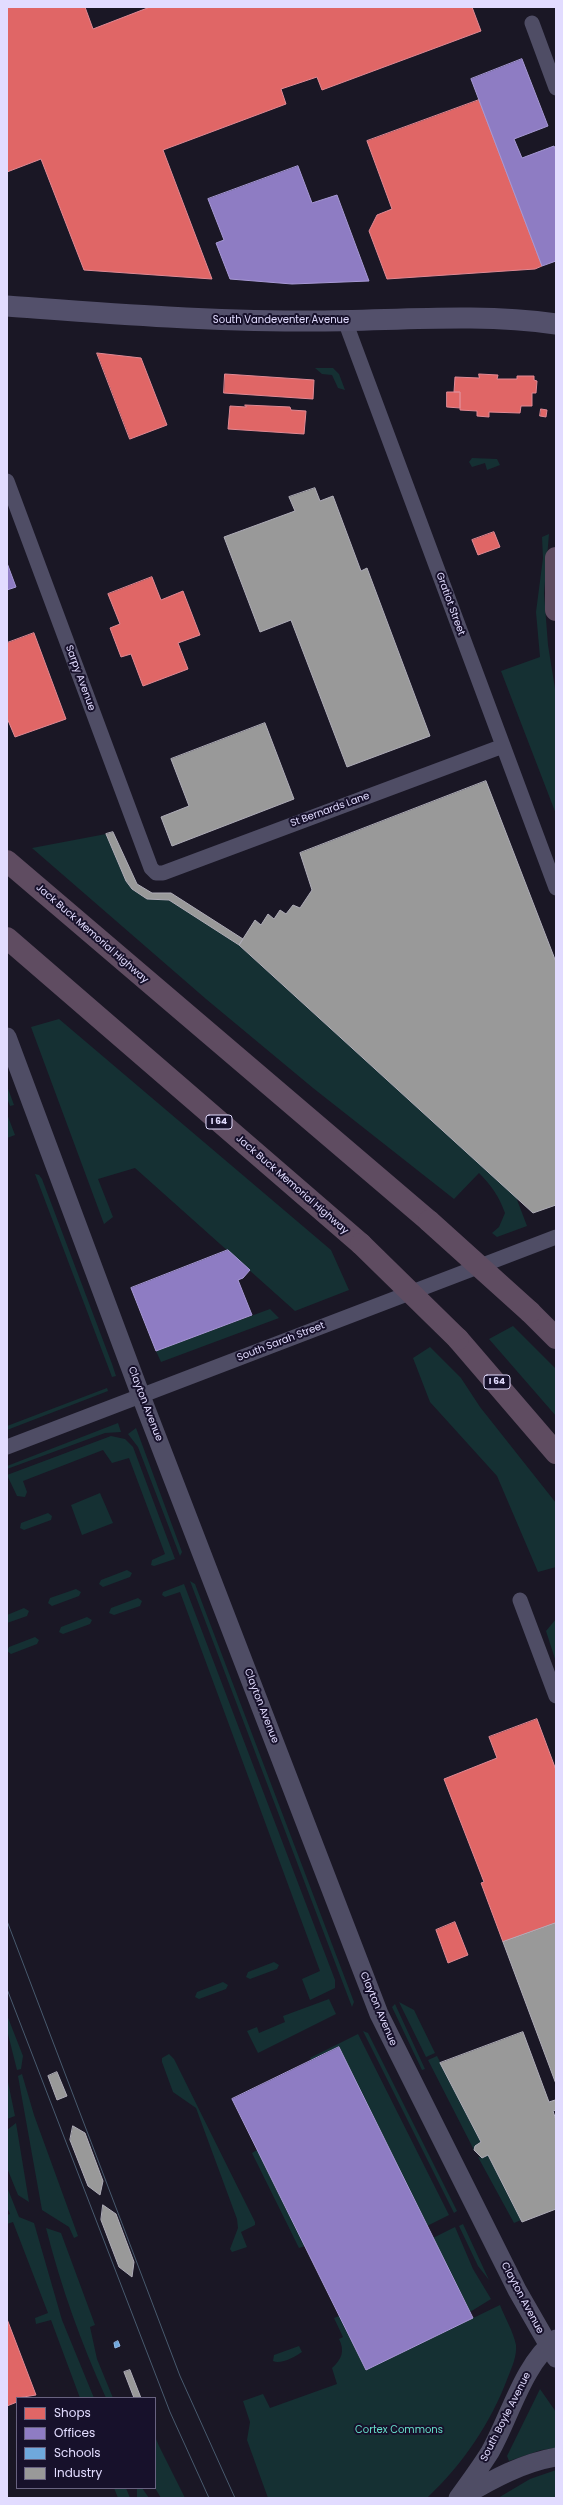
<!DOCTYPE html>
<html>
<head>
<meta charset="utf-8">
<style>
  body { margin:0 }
  #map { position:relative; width:563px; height:2505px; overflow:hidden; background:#1a1725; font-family:Poppins,sans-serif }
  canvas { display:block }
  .frame { position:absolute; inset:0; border:8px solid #e2dcff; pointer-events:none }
  .legend { position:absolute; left:16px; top:2397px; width:140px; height:92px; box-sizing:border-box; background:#17112b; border:1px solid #686280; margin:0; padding:5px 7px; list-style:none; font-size:12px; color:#e2dcff }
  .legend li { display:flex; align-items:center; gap:8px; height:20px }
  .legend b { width:20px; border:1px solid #686280 }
</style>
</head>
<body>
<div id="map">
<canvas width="563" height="2505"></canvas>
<div class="frame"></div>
<ul class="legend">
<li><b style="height:11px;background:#e06666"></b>Shops</li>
<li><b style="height:11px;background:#8e7cc3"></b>Offices</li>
<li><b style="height:11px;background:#6fa8dc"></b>Schools</li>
<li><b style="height:11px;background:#999"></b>Industry</li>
</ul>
</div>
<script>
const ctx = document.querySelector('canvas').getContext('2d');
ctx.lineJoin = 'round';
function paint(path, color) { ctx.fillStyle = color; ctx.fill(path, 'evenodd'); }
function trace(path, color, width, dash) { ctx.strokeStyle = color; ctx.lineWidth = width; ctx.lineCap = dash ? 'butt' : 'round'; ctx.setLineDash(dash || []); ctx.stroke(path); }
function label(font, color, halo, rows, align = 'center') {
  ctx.font = font + ' Poppins,sans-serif'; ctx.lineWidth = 4; ctx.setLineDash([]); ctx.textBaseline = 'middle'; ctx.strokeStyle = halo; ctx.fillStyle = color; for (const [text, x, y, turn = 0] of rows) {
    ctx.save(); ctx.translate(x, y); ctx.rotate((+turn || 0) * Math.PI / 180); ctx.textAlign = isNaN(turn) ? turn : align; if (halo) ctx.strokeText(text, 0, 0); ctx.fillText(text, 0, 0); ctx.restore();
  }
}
paint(new Path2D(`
  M315 368H333L339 374 345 390 338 388 332 375 322 374Z
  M472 458 497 459 500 465 487 470 485 463 472 467 469 462Z
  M549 534 544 593 548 645 556 695V814L501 671 540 657 536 612 543 558 542 537Z
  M106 834 126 881 132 889 147 899 169 900 239 945 516 1197 527 1226 497 1237 492 1233 499 1227 505 1213C499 1196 491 1185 479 1173L454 1199 313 1088 206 999 32 848Z
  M59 1019 331 1250 349 1290 295 1311 135 1168 98 1179 113 1217 104 1224 31 1027Z
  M7 1086 14 1105 10 1106 7 1098Z
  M7 1114 15 1135 7 1138Z
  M35 1174 39 1175 42 1179 112 1364 116 1376 112 1377Z
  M270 1309 279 1318 161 1362 156 1351Z
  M513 1326 556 1369V1416L489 1339Z
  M430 1347 461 1378 480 1407 556 1503V1567L538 1572 497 1476 430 1402 413 1358Z
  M107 1388 108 1391 7 1430V1426Z
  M118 1423 121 1432 105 1433 7 1469V1466Z
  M136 1428 182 1552 180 1556 138 1447 128 1434Z
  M111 1436 125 1439 133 1447 175 1559 154 1566 151 1565 152 1560 165 1554 129 1458 112 1463 103 1450 23 1481 27 1492 25 1497 17 1496 7 1475Z
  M100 1493 113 1523 82 1535 71 1505Z
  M48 1513 52 1516 51 1520 24 1530 20 1528 21 1523Z
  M127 1570 132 1573 130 1577 103 1587 99 1584 101 1580Z
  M190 1581 195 1584 354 2002 352 2007Z
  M184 1584 335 1980V1988L310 2000 302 1979 320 1971 180 1592 165 1597 162 1595 163 1592Z
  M76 1589 81 1592 79 1596 52 1606 48 1603 50 1598Z
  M138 1598 142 1601 140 1606 114 1615 109 1613 111 1608Z
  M24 1608 29 1611 27 1616 7 1623V1615Z
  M87 1617 92 1620 90 1624 63 1634 59 1632 61 1627Z
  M556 1619V1662L546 1631Z
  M35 1637 39 1640 37 1644 11 1654 7 1651 9 1647Z
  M274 1962 279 1965 277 1969 250 1979 246 1977 248 1972Z
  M223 1982 228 1985 226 1989 199 1999 195 1997 197 1992Z
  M329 1999 336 2014 258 2053 247 2031 257 2027 259 2033 285 2022 283 2016Z
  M399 2002 414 2010 435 2053 426 2057Z
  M395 2004 425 2069 422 2070 392 2007Z
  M7 2015 23 2056 21 2069 17 2070 7 2030Z
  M363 2031 368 2033 457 2211 454 2213Z
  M358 2034 449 2215 427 2226 339 2047 311 2060 310 2058Z
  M169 2054 174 2059 255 2222V2225L241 2232 247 2247 232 2252 230 2249 238 2228 237 2219 196 2108 173 2092 162 2062V2058Z
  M437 2056 481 2142 475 2146 474 2150 428 2060Z
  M22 2074 34 2115 78 2236 74 2238 69 2227 42 2210 18 2076Z
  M7 2077 15 2116 7 2119Z
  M16 2123 29 2202 18 2195 7 2168V2130Z
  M257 2150 305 2246 299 2248 252 2153Z
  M488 2155 521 2220 514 2223 478 2157 482 2158Z
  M7 2187 19 2217 34 2223 62 2320 94 2398H80L51 2320 36 2324 35 2318 48 2313 13 2222 7 2224V2215L10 2214 7 2207Z
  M463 2224 489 2280 478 2266 459 2226Z
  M455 2227 473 2269 491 2299 470 2312 433 2238Z
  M46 2228 61 2233 95 2325 90 2327 97 2359 113 2398H106C81 2343 61 2287 46 2228Z
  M500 2305C505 2318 513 2331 516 2345 517 2356 512 2367 508 2377 491 2423 463 2464 427 2498H268L247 2440 250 2422 243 2401 263 2394 270 2408 337 2384 332 2368C342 2359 345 2351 339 2339L343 2337 334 2318 339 2316 366 2370Z
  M299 2346 302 2352C295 2357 280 2365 273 2361L274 2355Z
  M540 2389 556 2412V2448L541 2450 509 2461 507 2456Z
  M156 2439 159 2446 185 2498H161L155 2488Z
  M556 2470V2498H498L530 2479Z
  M114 2488H126L130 2498H118Z
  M137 2488H142L149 2498H137Z`), '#153033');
const shops = new Path2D(`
  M85 7 93 29 150 7H472L481 31 322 90 317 77 281 89 286 104 163 150 212 279 84 270 41 159 7 172V8Z
  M479 100 542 266 535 269 387 279 369 231 377 215 392 209 367 141Z
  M97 353 141 358 167 425 130 439Z
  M225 374 314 380 313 399 224 393Z
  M479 374 498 375 497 379H517V376H534V380L537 381 536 393H532V406H521L520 413 489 412V417L477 416V411L460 410V392H454L455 377 479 378Z
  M447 392H460V408L447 407Z
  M245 405 290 407 291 410 306 411 304 434 228 429 230 406 246 407Z
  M541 409 547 410 546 417 540 416Z
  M494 532 500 547 478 555 472 540Z
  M152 577 161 600 183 591 200 635 178 643 188 669 143 686 131 654 121 657 110 628 120 624 108 594Z
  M34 633 66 719 15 737 7 718V643Z
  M537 1719 556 1770V1923L503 1942 481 1883 484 1882 444 1779 497 1758 489 1737Z
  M455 1922 468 1955 448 1963 436 1930Z
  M7 2319 36 2395 17 2398V2402L7 2406Z`);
paint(shops, '#e06666');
trace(shops, '#e18994', 1);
const offices = new Path2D(`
  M522 59 548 126 514 139 522 158 554 146 556 150V261L542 266 471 79Z
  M298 166 312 203 337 195 369 281 292 284 230 279 216 243 224 240 208 199Z
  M7 563 16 587 7 590Z
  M228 1250 250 1270 243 1278 238 1280 252 1315 156 1351 131 1288Z
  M339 2047 473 2318 366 2370 232 2099Z`);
paint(offices, '#8e7cc3');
trace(offices, '#a799d5', 1);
const schools = new Path2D(`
  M118 2341 120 2346 115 2348 114 2343Z`);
paint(schools, '#6fa8dc');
trace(schools, '#92b8e6', 1);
const industry = new Path2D(`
  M315 488 320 501 333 496 361 571 367 568 430 736 347 767 291 620 260 632 224 537 295 511 289 497Z
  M265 723 294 799 172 846 161 817 189 806 171 759Z
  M486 781 556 962V1205L533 1213 239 945 255 920 261 925 268 914 274 919 280 910 286 914 293 905 300 908 312 890 300 853Z
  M113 832 137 884 152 893H171L243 939 239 945 169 900 147 899 132 889 126 881 106 834Z
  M556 1923V2084L503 1942Z
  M523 2032 549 2102 555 2100 556 2102V2110L553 2111 556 2120V2209L522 2222 488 2155 482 2158 474 2150 475 2146 481 2142 440 2063Z
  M57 2072 67 2096 57 2100 48 2076Z
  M73 2126 85 2133 103 2181 100 2195 88 2186 70 2140Z
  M103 2205 116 2214 134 2262 132 2277 119 2267 101 2220Z
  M130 2370 141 2398H134L124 2372Z`);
paint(industry, '#999');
trace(industry, '#afadb8', 1);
trace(new Path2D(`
  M532 23 556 88
  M345 321 556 888
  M7 481 151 868 156 873H163L503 746
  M7 1447 556 1237
  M520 1600 556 1696`), '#4f4d65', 15);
trace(new Path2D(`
  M7 1037 141 1396 379 2014 517 2290 556 2358
  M464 2496C493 2479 522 2463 556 2457
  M458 2498C469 2483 480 2468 490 2452 510 2417 523 2364 556 2339`), '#4f4d65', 19);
trace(new Path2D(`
  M7 306C104 313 202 321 300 321 385 322 471 312 556 324`), '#53506b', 21);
trace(new Path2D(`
  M556 558V610
  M7 861 429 1221
  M7 938 361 1244
  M530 1312 556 1338
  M458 1339 556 1453`), '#5f4c61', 22);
trace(new Path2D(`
  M7 1921 180 2376 235 2498
  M7 1989 170 2412 209 2498`), '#485a6e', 1);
trace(new Path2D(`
  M429 1221 530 1312
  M361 1244 458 1339`), '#5f4c61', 22);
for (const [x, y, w] of [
  [219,1122,26],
  [497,1382,26]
]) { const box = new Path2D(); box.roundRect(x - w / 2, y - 7, w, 14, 3); ctx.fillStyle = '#17112b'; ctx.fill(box); trace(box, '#e2dcff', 1); }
label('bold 9px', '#e2dcff', null, [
  ["I 64",219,1122],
  ["I 64",497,1382]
]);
label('10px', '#e2dcff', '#17112b', [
  ["South Vandeventer Avenue",281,320],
  ["Gratiot Street",450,604,70],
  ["Sarpy Avenue",80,678,70],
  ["St Bernards Lane",330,810,-20],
  ["Jack Buck Memorial Highway",92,934,41],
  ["Jack Buck Memorial Highway",292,1185,41],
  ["South Sarah Street",281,1342,-21],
  ["Clayton Avenue",145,1404,69],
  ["Clayton Avenue",261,1706,69],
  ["Clayton Avenue",378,2009,67],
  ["Clayton Avenue",522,2298,62],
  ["South Boyle Avenue",506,2417,-63]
]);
label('10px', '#66e0ca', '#17112b', [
  ["Cortex Commons",399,2430]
]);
</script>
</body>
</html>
